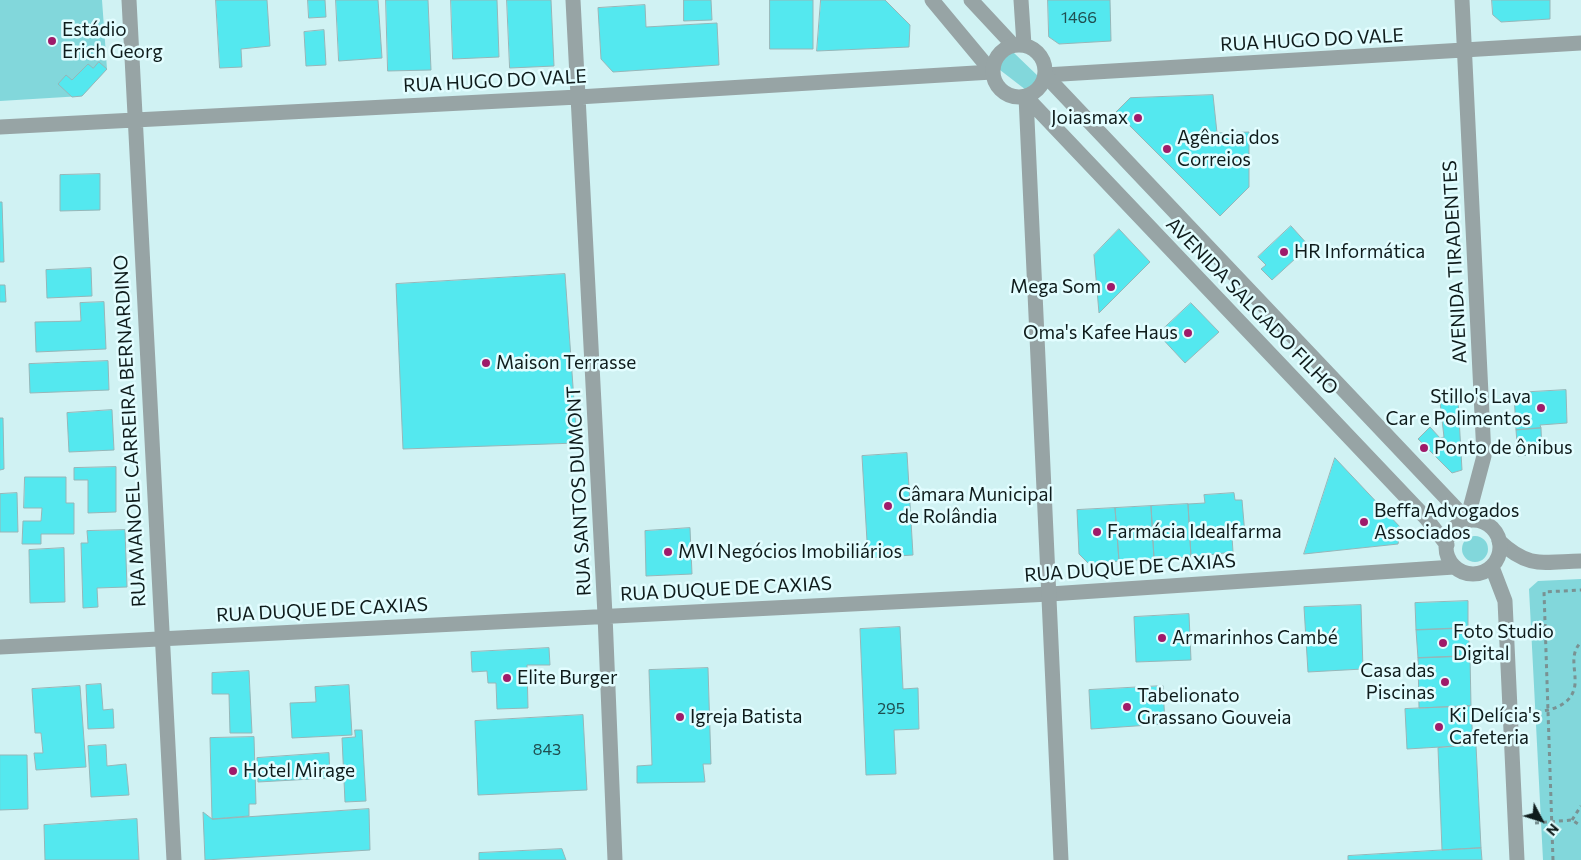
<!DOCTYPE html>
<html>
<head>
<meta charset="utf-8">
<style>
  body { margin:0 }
  #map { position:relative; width:1581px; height:860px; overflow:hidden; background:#d0f2f3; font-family:Commissioner,sans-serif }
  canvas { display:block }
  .north { position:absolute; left:1516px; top:795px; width:50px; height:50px; -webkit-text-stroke:4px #e2fdff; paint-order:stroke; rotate:130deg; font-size:14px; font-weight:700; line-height:20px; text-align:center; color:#0f1c1c }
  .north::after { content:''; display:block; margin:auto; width:18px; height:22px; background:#0f1c1c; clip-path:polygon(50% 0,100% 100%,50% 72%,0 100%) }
</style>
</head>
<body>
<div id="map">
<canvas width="1581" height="860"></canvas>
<div class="north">N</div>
</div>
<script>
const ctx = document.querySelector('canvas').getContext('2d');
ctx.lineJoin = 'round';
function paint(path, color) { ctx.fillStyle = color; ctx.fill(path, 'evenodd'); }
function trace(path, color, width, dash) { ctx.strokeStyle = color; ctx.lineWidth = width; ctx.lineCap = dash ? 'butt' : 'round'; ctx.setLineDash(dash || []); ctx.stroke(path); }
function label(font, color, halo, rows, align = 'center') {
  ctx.font = font + ' Commissioner,sans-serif'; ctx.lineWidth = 5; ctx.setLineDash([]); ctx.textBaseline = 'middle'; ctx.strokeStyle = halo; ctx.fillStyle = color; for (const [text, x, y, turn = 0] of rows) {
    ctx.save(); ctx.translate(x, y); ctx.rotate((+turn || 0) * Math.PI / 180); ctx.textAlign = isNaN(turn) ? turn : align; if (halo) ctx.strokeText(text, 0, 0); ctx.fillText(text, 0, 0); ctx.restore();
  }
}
paint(new Path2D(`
  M0 0H102L107 69 82 96 0 101Z
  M1009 52 1014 53 1038 76C1037 84 1033 88 1026 90L1000 70 999 61Z
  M1462 549a13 13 0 1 1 26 0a13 13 0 1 1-26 0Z
  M1581 579V860H1543L1529 589 1538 581Z`), '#82d7db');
const building = new Path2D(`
  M216 0H267L270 46 241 49 242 67 220 68Z
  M308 0H325L326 17 309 18Z
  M336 0H378L382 58 339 61Z
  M386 0H428L431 70 388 71Z
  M451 0H497L499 57 453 59Z
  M507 0H551L554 66 510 68Z
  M684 0H711L712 20 684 21Z
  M770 0H813V49H770Z
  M821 0H885L910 25 909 47 817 51Z
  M1048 0H1110L1111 41 1059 44 1049 37Z
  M1492 0H1550V19L1501 22 1493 15Z
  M645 5 646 27 717 23 719 65 613 72 601 59 598 8Z
  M324 30 326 65 306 66 304 32Z
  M99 62 107 69 82 96 72 97 58 84 66 75 72 80 88 64 93 68Z
  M1213 95 1217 133 1249 132V187L1220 216 1116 112 1130 98Z
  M100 174V210L60 211V175Z
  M0 202H2L4 262H0Z
  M1291 226 1309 246 1272 280 1261 269 1266 265 1258 257Z
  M1119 229 1150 262 1099 313 1094 255Z
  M91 268 92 296 47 298 46 270Z
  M565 274 577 443 403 449 396 284Z
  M0 285H5L6 302H0Z
  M104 302 106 349 36 352 35 322 81 321 80 303Z
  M1191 303 1219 332 1185 363 1158 334Z
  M108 361 109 390 30 393 29 364Z
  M1566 390 1567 423 1540 425 1541 428 1516 430 1514 393Z
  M1458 400 1462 470 1452 473 1418 439 1430 427 1440 438 1444 437 1440 402Z
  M112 410 114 450 69 452 67 413Z
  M0 418H3L4 469 0 470Z
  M1541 428 1542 454 1518 456 1516 430Z
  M907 453 913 555 868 558 862 456Z
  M1335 458 1401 528 1398 544 1304 554Z
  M116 467V512L88 513V480H74V468Z
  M25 477H66V503H74V534H41V544H22L23 521H41L42 508H24Z
  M17 493 18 532H0V494Z
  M1234 493 1235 500H1242L1245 535 1232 537 1233 552 1191 557 1188 504 1205 503 1204 495Z
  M1188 504 1191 557 1154 559 1151 506Z
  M1151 506 1154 559 1119 561 1115 508Z
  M1115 508 1119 561 1089 564 1079 554 1077 510Z
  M690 528 692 574 646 576 645 531Z
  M125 530 127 587 97 588 98 607 83 608 81 543H88L87 531Z
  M64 548 65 602 30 603 29 550Z
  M1468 601V628L1416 630 1415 603Z
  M1361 605 1363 669 1308 672 1304 607Z
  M1189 614 1191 660 1136 662 1134 617Z
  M900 627 903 689 918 688 919 729 894 730 896 774 866 775 860 629Z
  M1468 628 1470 656 1418 658 1416 630Z
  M549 648 550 665H527L528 708 497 709 496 683H488L487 671 472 672 471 652Z
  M1470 656 1471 706 1419 708 1418 658Z
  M708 668 711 764H703L705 782 637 783V766L652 765 649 670Z
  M249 671 252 733H230L229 694H212V673Z
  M101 684 103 710 113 709 114 728 88 729 86 685Z
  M349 685 352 735 292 738 290 703 316 702 315 687Z
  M80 686 86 767 36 770 34 753H43L41 733H35L32 689Z
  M1163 686 1165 724 1091 729 1089 690Z
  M1471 706 1473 745 1407 749 1405 709Z
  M583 715 587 790 478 795 475 721Z
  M355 730H362L366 801 345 802 342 738 355 737Z
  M254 737 256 804H249V816L212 819 210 738Z
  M106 745 107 766 126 764 129 795 91 797 88 746Z
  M1476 745 1481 848 1442 850 1438 748Z
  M329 753 330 778 258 782 257 758Z
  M0 755H27L28 809 0 810Z
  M369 809 370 850 205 860 203 812 212 819Z
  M137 819 139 860H45L44 825Z
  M1481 848 1482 860H1348V856Z
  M562 849 566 860H479V853Z`);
paint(building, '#54e8ef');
trace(building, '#96b6b8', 1);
trace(new Path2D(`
  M1529 712C1547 712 1573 707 1575 684 1576 668 1569 655 1581 642
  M1572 820 1581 806
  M1535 823 1572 820 1581 826
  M1553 860 1544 592 1581 590`), '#799293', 3, [4, 4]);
trace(new Path2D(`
  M129 0 174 860
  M573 0 605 615 615 860
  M932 0 992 72
  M971 0 1013 45
  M1462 0 1484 456 1467 520
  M1045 75 1581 43
  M0 127 578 97 992 72
  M1499 541C1529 569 1543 562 1581 561
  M0 647 1050 594 1454 567`), '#97a4a5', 15);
trace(new Path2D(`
  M1021 0 1024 45
  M993 71a26 26 0 1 1 52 0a26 26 0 1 1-52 0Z
  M1045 75 1467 520
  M1026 97 1061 860
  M1026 97 1426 518 1447 545
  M1446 547a27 27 0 1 1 54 0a27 27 0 1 1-54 0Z
  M1492 567 1505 601 1517 860`), '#97a4a5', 15);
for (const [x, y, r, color] of [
  [52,41,5,"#9f1b6a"],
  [1138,118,5,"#9f1b6a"],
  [1167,149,5,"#9f1b6a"],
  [1284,252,5,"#9f1b6a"],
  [1111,287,5,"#9f1b6a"],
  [1188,333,5,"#9f1b6a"],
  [486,363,5,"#9f1b6a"],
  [1541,408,5,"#9f1b6a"],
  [1424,448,5,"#9f1b6a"],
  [888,506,5,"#9f1b6a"],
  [1364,522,5,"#9f1b6a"],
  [1097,532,5,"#9f1b6a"],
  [668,552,5,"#9f1b6a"],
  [1162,638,5,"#9f1b6a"],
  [1443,643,5,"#9f1b6a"],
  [507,678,5,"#9f1b6a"],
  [1445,682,5,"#9f1b6a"],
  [1127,707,5,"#9f1b6a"],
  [680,717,5,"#9f1b6a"],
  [1439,727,5,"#9f1b6a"],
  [233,771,5,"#9f1b6a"]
]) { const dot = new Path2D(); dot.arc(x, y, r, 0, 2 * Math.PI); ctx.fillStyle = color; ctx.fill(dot); trace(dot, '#e2fdff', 2); }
label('16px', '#204f51', null, [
  ["1466",1079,18],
  ["295",891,709],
  ["843",547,750]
]);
label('19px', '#0f1c1c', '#e2fdff', [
  ["Estádio",62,30],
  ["Erich Georg",62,52],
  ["Joiasmax",1128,118,"right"],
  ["Agência dos",1177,138],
  ["Correios",1177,160],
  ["HR Informática",1294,252],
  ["Mega Som",1101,287,"right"],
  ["Oma's Kafee Haus",1178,333,"right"],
  ["Maison Terrasse",496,363],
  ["Stillo's Lava",1531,397,"right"],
  ["Car e Polimentos",1531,419,"right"],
  ["Ponto de ônibus",1434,448],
  ["Câmara Municipal",898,495],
  ["de Rolândia",898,517],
  ["Beffa Advogados",1374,511],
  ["Associados",1374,533],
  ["Farmácia Idealfarma",1107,532],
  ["MVI Negócios Imobiliários",678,552],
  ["Foto Studio",1453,632],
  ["Digital",1453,654],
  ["Armarinhos Cambé",1172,638],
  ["Casa das",1435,671,"right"],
  ["Piscinas",1435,693,"right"],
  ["Elite Burger",517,678],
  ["Tabelionato",1137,696],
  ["Grassano Gouveia",1137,718],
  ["Ki Delícia's",1449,716],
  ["Cafeteria",1449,738],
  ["Igreja Batista",690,717],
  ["Hotel Mirage",243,771]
], 'left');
label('19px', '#0f1c1c', '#e2fdff', [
  ["RUA HUGO DO VALE",1312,40,-3],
  ["RUA HUGO DO VALE",495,81,-3],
  ["AVENIDA TIRADENTES",1455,262,-93],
  ["AVENIDA SALGADO FILHO",1252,306,46],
  ["RUA MANOEL CARREIRA BERNARDINO",130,431,-93],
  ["RUA SANTOS DUMONT",579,491,-93],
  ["RUA DUQUE DE CAXIAS",1130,568,-4],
  ["RUA DUQUE DE CAXIAS",726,589,-3],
  ["RUA DUQUE DE CAXIAS",322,610,-3]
]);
</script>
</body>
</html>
